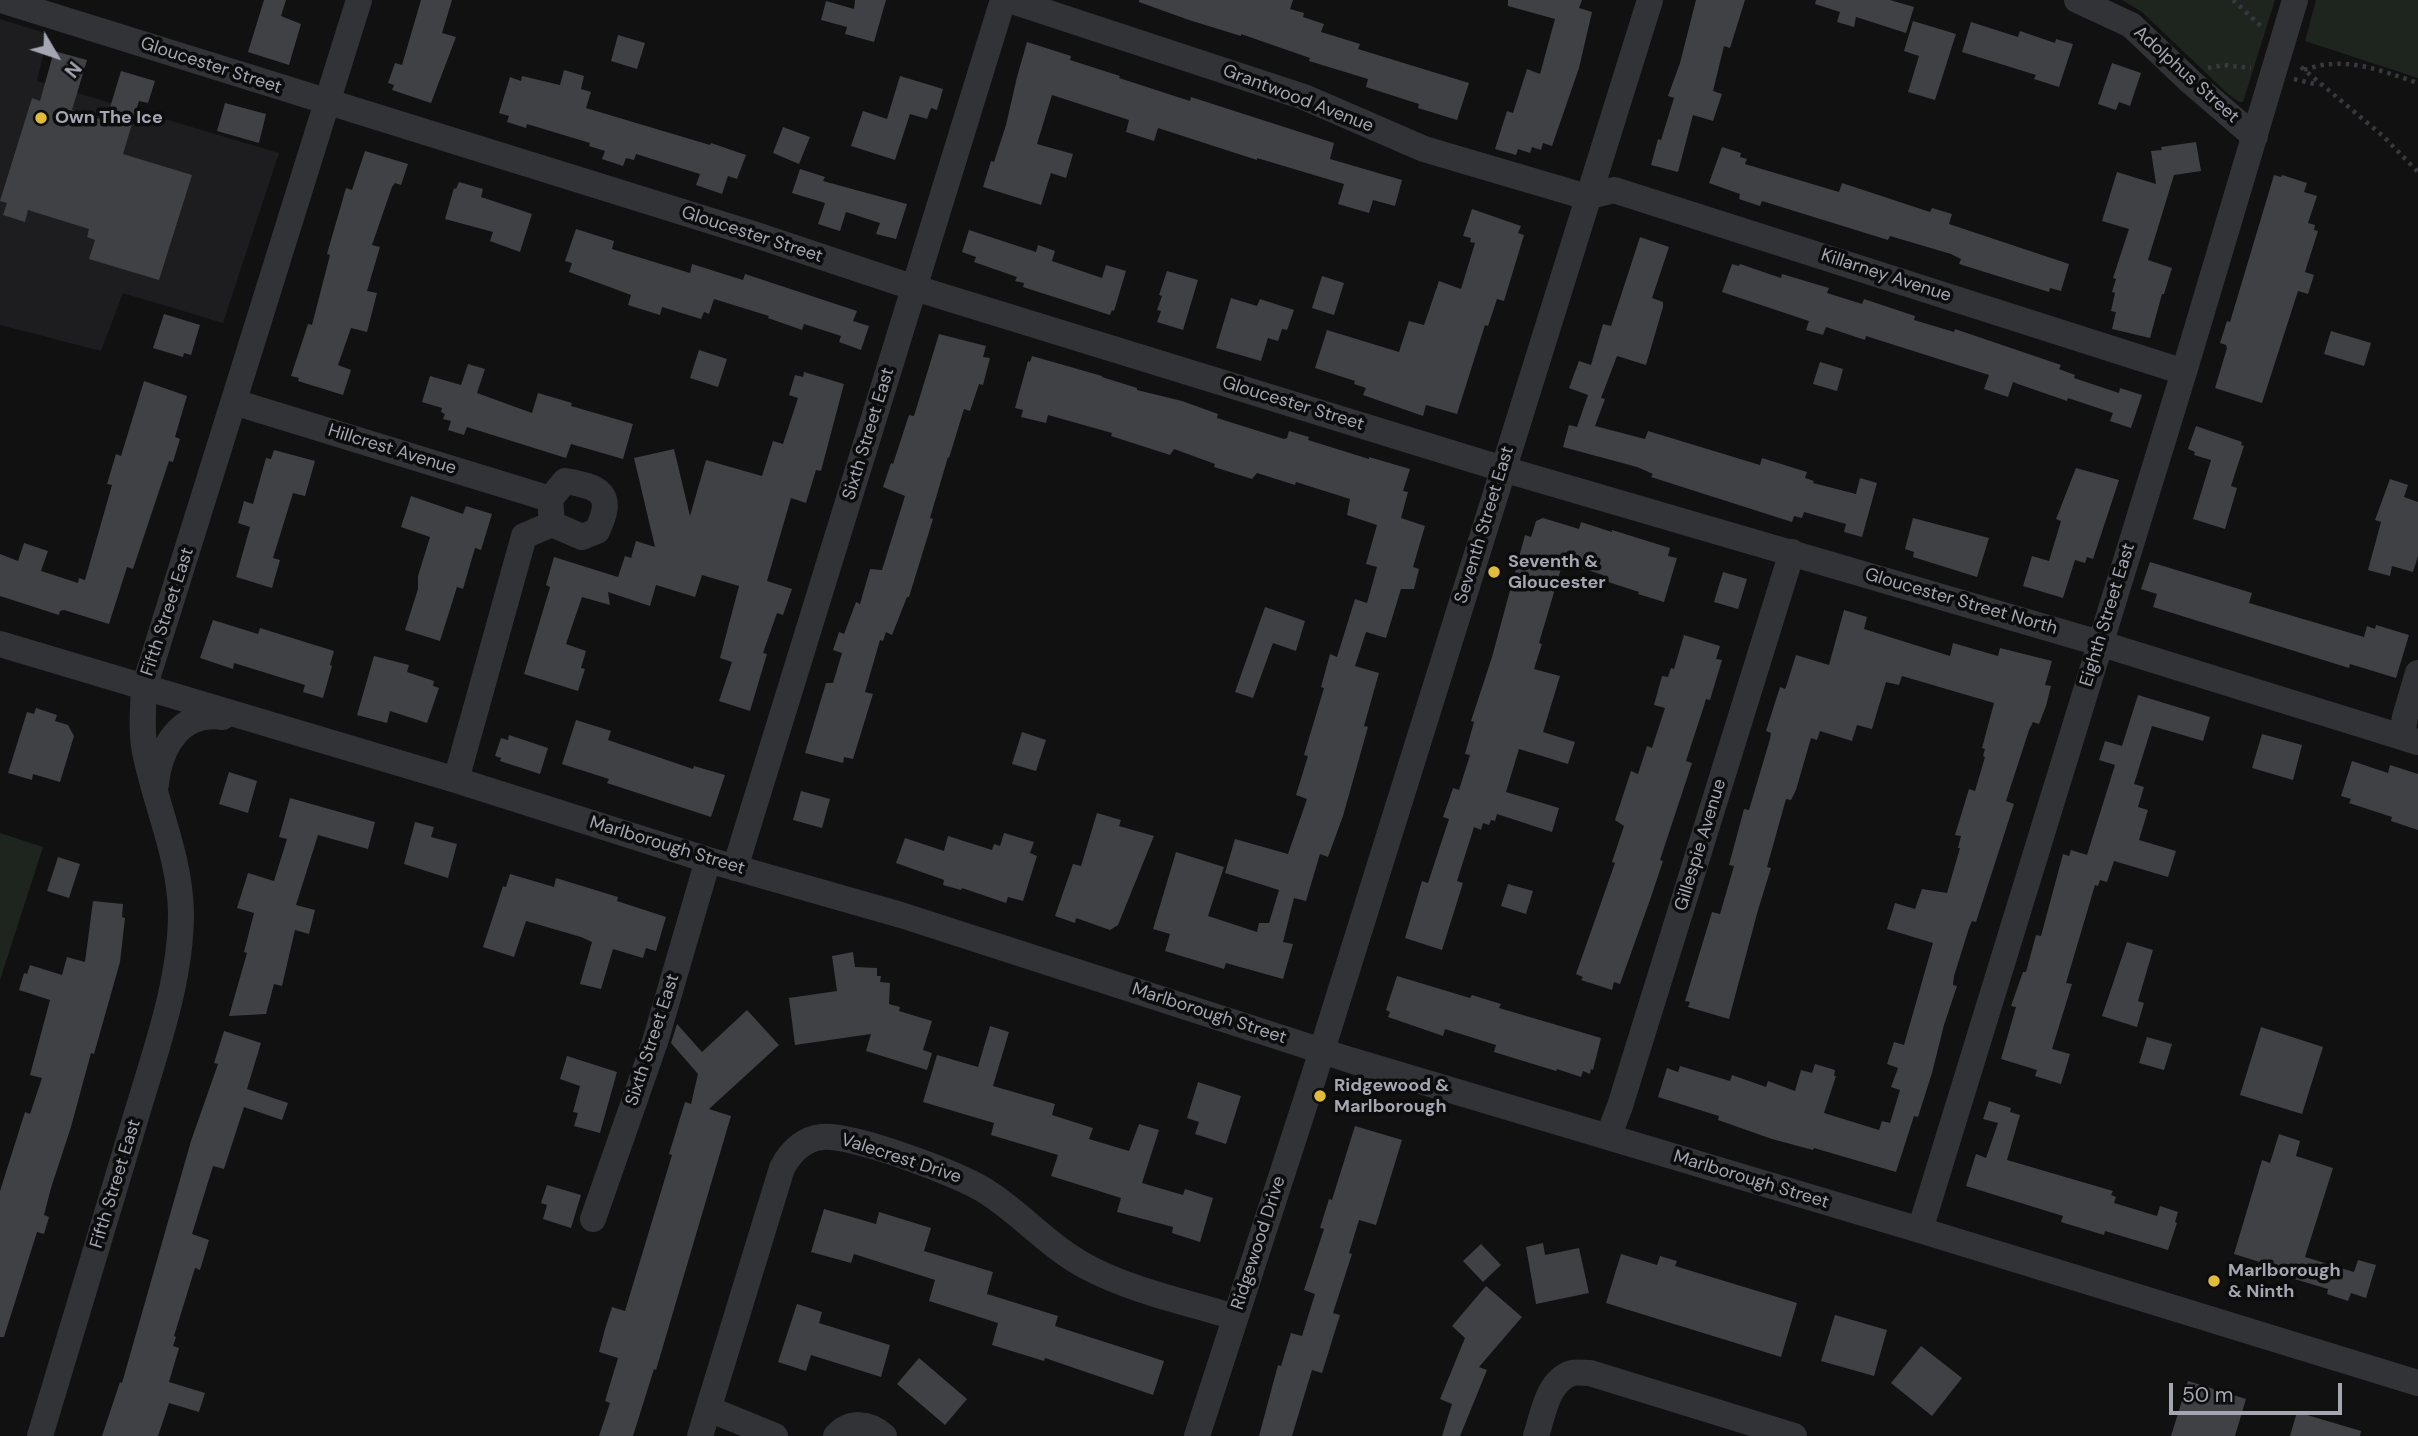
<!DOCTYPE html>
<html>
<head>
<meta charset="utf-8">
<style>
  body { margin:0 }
  #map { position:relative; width:2418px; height:1436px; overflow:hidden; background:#111112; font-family:"DM Sans",sans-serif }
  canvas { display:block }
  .north { position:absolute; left:21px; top:21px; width:70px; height:70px; -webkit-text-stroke:5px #0c0c0d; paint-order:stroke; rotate:129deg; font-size:19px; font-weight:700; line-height:28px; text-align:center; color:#a4a6b2 }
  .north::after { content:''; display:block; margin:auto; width:24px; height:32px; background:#a4a6b2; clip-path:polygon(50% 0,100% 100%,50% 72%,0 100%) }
  .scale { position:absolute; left:2169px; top:1383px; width:173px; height:32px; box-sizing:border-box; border:4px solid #a4a6b2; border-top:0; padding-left:9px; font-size:21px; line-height:24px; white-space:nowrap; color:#a4a6b2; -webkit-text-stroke:5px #0c0c0d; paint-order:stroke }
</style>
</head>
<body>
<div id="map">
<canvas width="2418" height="1436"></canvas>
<div class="north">N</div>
<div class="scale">50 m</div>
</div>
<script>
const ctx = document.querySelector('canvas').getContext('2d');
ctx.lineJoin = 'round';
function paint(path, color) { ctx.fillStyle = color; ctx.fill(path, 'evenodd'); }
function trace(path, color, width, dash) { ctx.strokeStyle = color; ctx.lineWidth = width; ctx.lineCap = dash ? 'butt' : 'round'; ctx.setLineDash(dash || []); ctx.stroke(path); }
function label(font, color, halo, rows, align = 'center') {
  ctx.font = font + ' "DM Sans",sans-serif'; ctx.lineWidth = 7; ctx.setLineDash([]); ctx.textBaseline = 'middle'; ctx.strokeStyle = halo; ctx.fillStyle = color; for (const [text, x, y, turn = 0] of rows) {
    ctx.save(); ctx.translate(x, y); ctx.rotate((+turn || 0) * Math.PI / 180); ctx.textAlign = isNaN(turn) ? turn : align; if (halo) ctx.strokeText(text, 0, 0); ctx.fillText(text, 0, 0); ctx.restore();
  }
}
paint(new Path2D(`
  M0 19 48 34 37 81 279 153 223 323 123 293 101 351 0 325Z`), '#1d1d1f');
paint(new Path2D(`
  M2122 0H2275L2243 102H2239L2227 93 2142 12Z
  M2316 0H2418V78L2305 41Z
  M0 833 43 847 0 980Z`), '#1e251f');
paint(new Path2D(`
  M264 0H286L281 16 301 24 289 65 248 52Z
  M421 0H452L442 33 456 37 431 103 392 90 394 85 388 83 395 63 402 65Z
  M855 0H886L874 42 845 34 847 27 821 20 826 1 854 9Z
  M1139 0H1293L1290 9 1304 13 1303 17 1324 24 1321 32 1360 44 1358 49 1469 83 1457 120 1418 108 1419 104 1366 87 1368 79 1309 61 1310 58 1241 34V36L1189 20 1139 2Z
  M1508 0H1582L1579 8 1592 12 1579 68 1552 146 1543 143 1541 150 1532 147 1530 153 1518 149 1516 155 1495 149 1507 111 1513 113 1527 69 1540 74 1555 19 1508 6Z
  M1696 0H1745L1730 48 1724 46 1713 91 1722 94 1713 121 1693 115 1678 172 1651 165 1658 139 1661 140 1674 98 1668 96 1680 63Z
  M1816 0H1890L1914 7 1906 33 1856 17 1854 27 1837 22 1840 12 1815 4Z
  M1913 21 1956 34 1935 100 1908 92 1919 56 1904 51Z
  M1971 22 2018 37 2020 31 2055 43 2056 39 2073 44 2059 87 2034 79 2036 75 1962 52Z
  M618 35 645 43 637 69 611 61Z
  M1027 42 1071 56 1070 60 1120 76 1119 78 1190 101 1191 97 1334 143 1330 159 1402 180 1395 206 1373 200 1369 213 1338 204 1344 184 1257 158V160L1158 128 1154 141 1126 132 1129 120 1052 95 1037 144 1073 154 1066 178 1051 173 1041 205 983 187 991 161 994 162 1006 125 1017 77Z
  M54 51 87 60 72 110 106 121 121 71 155 81 148 103 139 101 123 154 192 175 159 280 89 259 95 240 87 237 89 229 28 210 25 222 3 215 7 203 0 201 32 98 40 101Z
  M2112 63 2141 73 2130 106 2119 102 2116 110 2098 104Z
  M564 70 584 76 581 89 591 92 586 108 710 145 711 143 746 155 737 179 728 176 722 194 696 185 700 174 636 154 634 160 626 158 623 166 602 159 605 151 589 146 590 143 527 124 526 128 507 122 509 116 499 113 510 77 521 81 522 76 560 85Z
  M900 76 943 89 937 110 931 108 927 119 910 114 895 160 851 146 863 111 887 119Z
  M225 103 266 114 259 143 217 131Z
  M783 127 810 137 799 164 773 153Z
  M2196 142 2201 171 2174 175 2148 260 2172 268 2164 294H2162L2150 338 2112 329 2116 312 2111 311 2115 293 2112 292 2116 279 2113 278 2129 229 2102 221 2117 172 2156 184 2151 151 2162 150 2161 147Z
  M1722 147 1741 153 1740 157 1747 159 1745 164 1839 192 1842 183 1930 212 1932 208 1952 214 1949 224 2069 264 2061 291 2050 288 2049 292 1959 264 1961 259 1951 254 1890 236 1888 240 1762 201 1760 206 1739 199 1740 194 1709 183Z
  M365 151 408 164 401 185 395 183 392 187 372 245 380 247 367 291 377 293 367 332 351 328 338 365 351 370 343 395 298 381 299 378 291 376 308 324 312 325 330 255 327 254 346 188 352 190Z
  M800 169 825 177 823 181 907 204 896 239 876 234 880 223 846 212 840 231 818 224 825 203 792 193Z
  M2274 175 2281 177 2282 175 2307 183 2304 192 2317 196 2308 223 2315 225 2314 230 2318 231 2305 272 2314 275 2308 294 2298 291 2262 403 2215 388 2227 348 2226 345 2220 343 2227 321 2230 322Z
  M459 182 483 189 481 197 532 214 520 252 490 241 493 232 445 219 454 188 456 189Z
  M1472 209 1521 226 1518 233 1524 235 1504 301 1497 299 1488 326 1485 325 1457 414 1426 405 1423 416 1363 395 1366 388 1354 384 1355 381 1315 368 1327 330 1399 352 1409 321 1424 325 1439 281 1461 289 1475 243 1470 242 1471 238 1463 236Z
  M576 229 614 241 612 249 690 273 692 264 743 280 745 274 857 311 853 321 869 326 861 350 839 342 841 336 804 324 802 330 768 318 769 316 714 299 709 314 704 312 701 319 662 307 660 315 628 305 631 295 569 272 572 263 565 261Z
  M969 230 1036 252 1038 245 1055 251 1052 261 1102 278 1106 265 1126 271 1114 311 1112 310 1110 315 1023 287 1024 283 1015 281 1017 277 974 262 976 257 962 252Z
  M1640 237 1669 247 1652 298 1663 302V307L1646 365 1617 356 1601 398 1605 399 1595 426 1645 439 1648 431 1760 465 1762 458 1807 472 1805 478 1814 481 1813 483 1856 494 1860 478 1877 483 1862 537 1844 532 1846 524 1804 512 1802 518 1794 516 1792 522 1651 477 1653 474 1637 467 1563 447 1569 425 1577 427 1588 395 1569 388 1579 361 1591 365 1603 324 1611 326Z
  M1732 264 1739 266 1740 264 1781 278 1782 274 1829 288 1827 293 1862 304 1864 299 1915 316 1914 320 1954 332 1955 329 2061 365 2059 369 2075 375 2074 378 2119 393 2120 388 2142 395 2131 428 2110 421 2113 413 2068 398 2067 401 2018 384 2013 382 2008 397 1984 389 1989 375 1866 336 1865 340 1826 327 1823 335 1806 330 1809 321 1722 292Z
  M1167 271 1198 280 1183 330 1157 322 1161 311 1157 310 1162 296 1159 295Z
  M1322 276 1344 283 1334 315 1312 308Z
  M1231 298 1257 306 1260 299 1294 310 1287 330 1282 329 1278 341 1268 338 1261 361 1216 348Z
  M164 314 200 325 191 355 184 353 183 357 153 348Z
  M2331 331 2371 343 2364 366 2324 354Z
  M939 334 986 346 983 357 990 358 983 385 979 384 970 411 964 409 949 458 948 457 930 518 933 519 909 597H907L892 635 886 632 883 641 880 640 865 692 873 694 853 759 844 757 843 763 805 753 826 683H833L842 653 833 650 839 632 844 634 856 602 860 604 870 569 882 570 905 496 883 487 891 463 893 464 909 415 914 416Z
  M699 350 727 359 718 387 690 378Z
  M1032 356 1102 376V377L1137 388V390L1182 401 1218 414 1217 418 1284 439 1287 438 1289 431 1309 437 1308 440 1369 459V457L1410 469 1403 491 1408 492 1401 518 1425 526 1413 567 1419 569 1414 589H1401L1386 638 1366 632 1355 666 1379 673 1364 726 1368 727 1343 816 1328 857 1320 854 1306 901 1294 898 1283 942 1293 944 1283 979 1226 963 1224 969 1165 951 1170 934 1153 929 1176 852 1224 867 1208 916 1257 932 1259 923H1269L1279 890 1225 873 1235 839 1288 854 1307 799 1296 795 1308 756 1304 755 1324 688 1321 687 1330 654 1337 657 1355 599 1367 603 1377 567 1366 564 1377 525 1347 515 1350 499 1296 482 1295 485 1257 473 1252 479 1214 467 1215 464 1174 449 1170 455 1111 436 1112 433 1048 415 1046 423 1021 417 1023 410 1015 408 1028 361 1030 362Z
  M1820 362 1843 369 1837 391 1813 384Z
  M468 364 485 369 477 393 532 413 538 393 572 403 571 406 633 424 623 459 571 444 566 458 467 427 464 435 448 430 451 421 443 419 445 414 441 412 442 408 422 402 430 376 461 385Z
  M804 372 844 384 821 471 816 470 806 503 791 498 767 581 792 589 783 615 777 613 763 653 767 654 750 711 719 701 732 662 720 658 739 586 702 575 695 597 656 585 650 606 608 592 610 605 582 597 566 644 586 651 581 668 585 669 578 691 524 674 550 587 546 585 554 557 618 577 625 556 631 558 636 541 655 547 634 458 674 449 690 516 706 460 762 476 773 441 783 444 798 398 789 395 795 375 803 377Z
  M144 381 187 396 175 437 180 439 173 462 169 461 133 569 127 567 109 624 64 610 60 611 59 615 0 596V554L18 561 24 543 48 551 41 571 78 583 79 578 85 580 112 485 107 484 116 454 121 456Z
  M2196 426 2242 442 2241 445 2244 446 2231 486 2237 488 2225 529 2193 519 2211 460 2194 455 2195 452 2188 449Z
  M274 450 315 461 305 496 293 493 273 558 280 560 272 588 236 577 250 527 238 523 244 501 253 504 266 458 271 459Z
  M2076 468 2119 480 2093 559 2087 557 2085 563 2075 560 2063 598 2023 586 2032 556 2049 561 2061 521 2056 519Z
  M2390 479 2408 485 2404 497 2418 502V556L2413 572 2392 566 2390 576 2368 570 2381 522 2375 520Z
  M411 496 463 514 466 506 492 514 481 550 475 548 463 589 457 587 440 641 405 630 418 589V576L430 537 401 527Z
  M1543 518 1579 529 1581 522 1612 532V530L1670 548 1668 556 1677 558 1664 602 1638 594 1639 592 1602 580 1603 575 1563 562 1539 643 1542 644 1534 669 1560 676 1543 732 1575 742 1568 764 1519 749 1506 792 1559 808 1552 832 1497 814 1495 821 1491 820 1489 825 1483 823 1481 830 1474 827 1457 881 1463 883 1442 950 1405 938 1422 881 1428 883 1449 819 1443 817 1453 788 1459 790 1470 755 1465 754 1474 722 1471 721 1492 657 1525 535 1531 537 1536 521Z
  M1913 518 1989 538 1977 577 1913 557 1914 552 1905 549Z
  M2150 562 2252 593 2249 603 2364 637 2367 626 2375 629 2376 625 2409 635 2396 678 2350 664 2349 668 2153 607 2157 594 2141 589Z
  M1723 572 1747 579 1738 609 1714 602Z
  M1265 607 1305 621 1296 651 1273 643 1253 698 1235 692Z
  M1844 610 1867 617 1864 629 1950 656 1953 643 1998 656 2000 648 2052 661 2045 685 2051 686 2046 706 2039 724 2033 722 2029 730 2006 801 2014 804 1976 922 1972 921 1969 928 1954 976 1953 985 1957 986 1944 1025 1932 1073 1918 1117 1914 1116 1896 1172 1814 1148 1813 1150 1772 1139 1718 1120 1719 1116 1658 1097 1667 1068 1678 1072 1680 1066 1730 1081 1732 1075 1766 1087 1768 1081 1795 1091 1801 1070 1812 1073 1815 1064 1835 1070 1834 1076H1836L1824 1113 1879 1130 1882 1121 1890 1123 1900 1090 1891 1087 1898 1068 1887 1064 1894 1042 1904 1045 1933 943 1887 929 1895 903 1915 909 1922 889 1947 893 1960 848H1958L1961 836 1955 835 1969 789 1975 791 1985 757 1983 756 1985 749 1982 748 1994 703 1902 676 1899 685 1886 682 1872 729 1857 725 1852 741 1820 731 1817 740 1811 738 1796 790 1791 800 1786 799 1767 867 1771 868 1758 910 1729 1019 1688 1007 1690 1002 1685 1001 1712 912 1720 914 1734 866 1729 865 1744 809 1749 810 1770 739 1771 733 1766 731 1780 687 1785 689 1786 687 1796 655 1829 665Z
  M213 620 258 634 260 628 334 651 330 665 332 666 323 698 303 692 305 685 234 663 233 669 200 658Z
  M1684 635 1720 646 1716 659 1722 660 1710 700 1706 699 1703 709 1686 761 1692 763 1660 860 1663 861 1651 897 1620 984 1614 982 1612 990 1581 980 1583 977 1576 974 1615 863 1612 862 1624 826 1615 820 1631 771 1638 774 1647 746 1652 748 1665 708 1654 705 1662 676 1668 677 1671 668 1674 669Z
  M374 656 409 665 407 672 434 681 433 686 439 688 427 723 390 711 387 723 357 715Z
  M2138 695 2210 717 2203 741 2152 726 2134 784 2144 787 2138 807 2148 810 2139 840 2176 851 2168 877 2114 861 2107 882 2100 880 2098 886 2095 885 2066 983 2072 984 2052 1049 2070 1054 2061 1084 2035 1076 2037 1070 2001 1059 2016 1007 2011 1006 2023 972H2026L2036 935 2041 936 2063 854 2069 856 2071 850 2087 855 2115 765 2099 760 2105 741 2122 746Z
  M36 708 57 715 55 721 68 725 74 736 60 782 33 774 32 780 8 773 27 712 34 714Z
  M576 720 611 731 608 740 693 769 694 766 725 775 711 817 607 783 609 779 562 764Z
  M1022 732 1046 740 1036 771 1012 764Z
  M2262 734 2302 745 2293 780 2252 768Z
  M509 735 548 748 540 774 500 761 501 758 495 756 501 738 508 740Z
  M2352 761 2388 773 2390 765 2418 774V830L2391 821 2392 817 2349 803 2351 799 2341 796Z
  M229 772 257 781 248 813 219 804Z
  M801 791 830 799 822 828 793 820Z
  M290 798 375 822 368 849 318 835 296 905 315 910 309 934 295 930 282 986 274 984 266 1014 229 1016 247 953 244 952 254 913 237 908 248 873 274 881 287 839 279 837Z
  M1097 813 1121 820 1119 826 1154 836 1118 925 1110 930 1076 918 1075 923 1055 916 1073 864 1081 866Z
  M415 822 434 827 431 837 457 844 448 878 404 864Z
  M1004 833 1034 842 1030 853 1037 856 1023 901 1008 897 1006 903 962 888 961 890 943 885 944 880 896 863 905 838 944 851 948 836 992 850 994 844 1000 846Z
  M58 857 80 864 69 898 47 891Z
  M510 874 554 887 556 878 618 897 617 901 666 917 656 951 646 948 643 958 613 949 601 989 580 984 592 942 581 937 526 921 514 957 483 947 503 886 506 887Z
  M1508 884 1533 891 1526 914 1501 906Z
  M93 901 123 904 122 917 125 918 120 962 94 1054 91 1053 71 1127 51 1188 44 1215 49 1217 44 1234 37 1232 4 1337H0V1191L25 1112 30 1114 42 1078 30 1075 50 1000 19 990 24 973 27 974 30 965 62 975 67 957 85 962Z
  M2127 942 2153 950 2138 1001 2144 1003 2137 1027 2102 1016Z
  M853 952 855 967 877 968V976H881L880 982 890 983 889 1004 900 1007 899 1011 932 1021 923 1050 932 1053 927 1070 866 1051 871 1034 795 1045 789 998 837 991 832 956Z
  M1397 976 1470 998 1472 995 1501 1004 1499 1008 1601 1038 1593 1070 1591 1069 1590 1074 1583 1071 1581 1077 1557 1069 1556 1071 1494 1052 1496 1045 1445 1029 1443 1036 1388 1017 1390 1012 1386 1010Z
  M747 1010 779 1045 709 1109 731 1116 656 1370 654 1369 633 1436H599L610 1403 605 1401 618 1358 599 1352 605 1329 612 1307 625 1311 672 1155 669 1154 685 1102 691 1104 698 1074 671 1043 677 1024 702 1052Z
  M990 1026 1009 1032 993 1086 1055 1104 1052 1115 1093 1128 1089 1139 1129 1151 1139 1124 1159 1130 1142 1183 1183 1195 1185 1189 1213 1198 1200 1242 1172 1233 1173 1227 1117 1212 1121 1198 1051 1176 1058 1155 991 1135 994 1123 923 1102 937 1055 978 1067Z
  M2261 1027 2323 1047 2302 1114 2240 1095Z
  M224 1031 261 1043 247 1089 288 1103 282 1120 244 1107 224 1169 213 1166 192 1234 209 1240 200 1270 195 1268 174 1336 176 1337 173 1346 179 1348 169 1382 205 1393 199 1412 169 1403 158 1436H102L120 1382 122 1383 191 1141 218 1064 214 1063Z
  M2147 1037 2172 1044 2164 1070 2139 1063Z
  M567 1056 617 1072 600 1133 574 1126 578 1113 573 1112 580 1086 560 1079Z
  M1198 1082 1241 1096 1226 1144 1195 1134 1199 1122 1187 1118Z
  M1989 1101 2011 1108 2010 1112 2020 1115 2007 1160 2113 1191 2111 1195 2116 1197 2114 1203 2157 1216 2160 1206 2178 1212 2175 1222 2177 1223 2168 1250 2105 1231 2104 1235 2061 1222 2063 1216 1966 1186 1976 1154 1986 1158 1998 1123 1983 1119Z
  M1355 1126 1402 1140 1376 1225 1359 1220 1349 1253 1352 1254 1333 1313 1340 1315 1322 1373 1312 1370 1292 1436H1259L1278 1365 1281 1366 1291 1333 1302 1336 1315 1294 1304 1290 1324 1229 1320 1228 1329 1199 1332 1200Z
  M2279 1134 2300 1141 2296 1156 2333 1168 2305 1257 2354 1272 2358 1260 2376 1265 2366 1298 2351 1293 2348 1301 2327 1294 2328 1289 2261 1269 2263 1263 2234 1254 2262 1160 2270 1163Z
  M547 1185 581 1195 571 1228 543 1219 547 1205 541 1203Z
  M824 1209 876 1224 879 1212 931 1228 924 1251 993 1272 987 1294 1058 1316 1055 1326 1164 1361 1153 1395 1045 1358 1044 1361 992 1345 998 1323 929 1301 935 1280 854 1254 851 1263 811 1252Z
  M1543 1243 1545 1255 1579 1248 1589 1293 1536 1304 1526 1247Z
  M1481 1244 1501 1265 1483 1282 1463 1261Z
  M1621 1254 1657 1265 1660 1256 1677 1261 1675 1266 1797 1303 1781 1357 1606 1303Z
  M1486 1286 1522 1317 1479 1367 1487 1370 1460 1436H1442L1452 1404 1440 1399 1465 1338 1452 1326Z
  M797 1304 822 1312 819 1323 890 1345 881 1377 811 1355 806 1371 778 1362Z
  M1835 1315 1887 1330 1874 1376 1821 1361Z
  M1921 1346 1962 1378 1932 1416 1891 1383Z
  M919 1358 967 1399 945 1425 897 1384Z
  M2188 1381 2246 1399 2235 1436H2171Z
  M2297 1412 2361 1431 2360 1436H2290Z`), '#404145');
trace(new Path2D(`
  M2233 0 2263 28
  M2301 67 2383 136 2418 172
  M2208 68 2224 65 2251 68
  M2304 70C2344 55 2379 70 2418 83
  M2294 79 2319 85`), '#38393e', 4.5, [3.5, 5]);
trace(new Path2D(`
  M1 0 753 234 915 288 1503 469 2099 643 2418 742
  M1009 0 1304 97 1424 149 1587 197
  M2077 0 2131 25 2191 82 2255 137
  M1587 197 1614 190 2184 372
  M234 402 550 499 552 524 524 536 456 780
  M550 499 565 481C601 487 615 494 597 531L582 537 552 524
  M0 644 456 780 708 860 901 915 1350 1060 1920 1230 2418 1383
  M2402 737 2405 717 2418 673
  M156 784C160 747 180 711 223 717
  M735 868 1003 0
  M1608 1137 1620 1106 1792 552
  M593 1219 655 1042 708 860
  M1920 1230 2184 372 2295 0
  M709 1409 775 1436
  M40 1436C71 1334 101 1232 132 1130 152 1060 181 986 181 913 180 857 156 806 145 752 141 732 143 709 144 688L359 0
  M700 1436 782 1168C790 1153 803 1139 822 1137 853 1134 959 1174 987 1192 1023 1215 1050 1248 1089 1268 1133 1291 1186 1302 1234 1317
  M836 1436C850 1421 869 1422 884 1436
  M1197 1436 1313 1079 1650 0
  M1536 1436C1543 1415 1547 1381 1572 1373 1577 1372 1585 1373 1590 1373L1794 1436`), '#323337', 26);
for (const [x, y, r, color] of [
  [41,118,7,"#e1bc3a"],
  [1494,572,7,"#e1bc3a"],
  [1320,1096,7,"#e1bc3a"],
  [2214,1281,7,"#e1bc3a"]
]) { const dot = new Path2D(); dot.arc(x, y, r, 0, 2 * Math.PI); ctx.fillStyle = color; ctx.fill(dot); trace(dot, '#0c0c0d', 2.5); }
label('18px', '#a4a6b2', '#0c0c0d', [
  ["Gloucester Street",211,66,18],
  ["Adolphus Street",2186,75,42],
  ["Grantwood Avenue",1298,99,21],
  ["Gloucester Street",752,235,18],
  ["Killarney Avenue",1886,276,18],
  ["Gloucester Street",1293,404,17],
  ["Sixth Street East",869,434,-73],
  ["Hillcrest Avenue",392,450,17],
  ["Seventh Street East",1485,525,-73],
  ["Gloucester Street North",1961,602,16],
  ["Fifth Street East",168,612,-72],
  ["Eighth Street East",2108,615,-73],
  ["Gillespie Avenue",1701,845,-73],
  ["Marlborough Street",667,846,17],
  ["Marlborough Street",1209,1014,18],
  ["Sixth Street East",653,1040,-72],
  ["Valecrest Drive",901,1159,18],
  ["Marlborough Street",1751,1180,17],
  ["Fifth Street East",116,1184,-73],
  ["Ridgewood Drive",1259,1243,-72]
]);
label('bold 18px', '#a4a6b2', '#0c0c0d', [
  ["Own The Ice",55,118],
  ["Seventh &",1508,562],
  ["Gloucester",1508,583],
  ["Ridgewood &",1334,1086],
  ["Marlborough",1334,1107],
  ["Marlborough",2228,1271],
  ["& Ninth",2228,1292]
], 'left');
</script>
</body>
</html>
